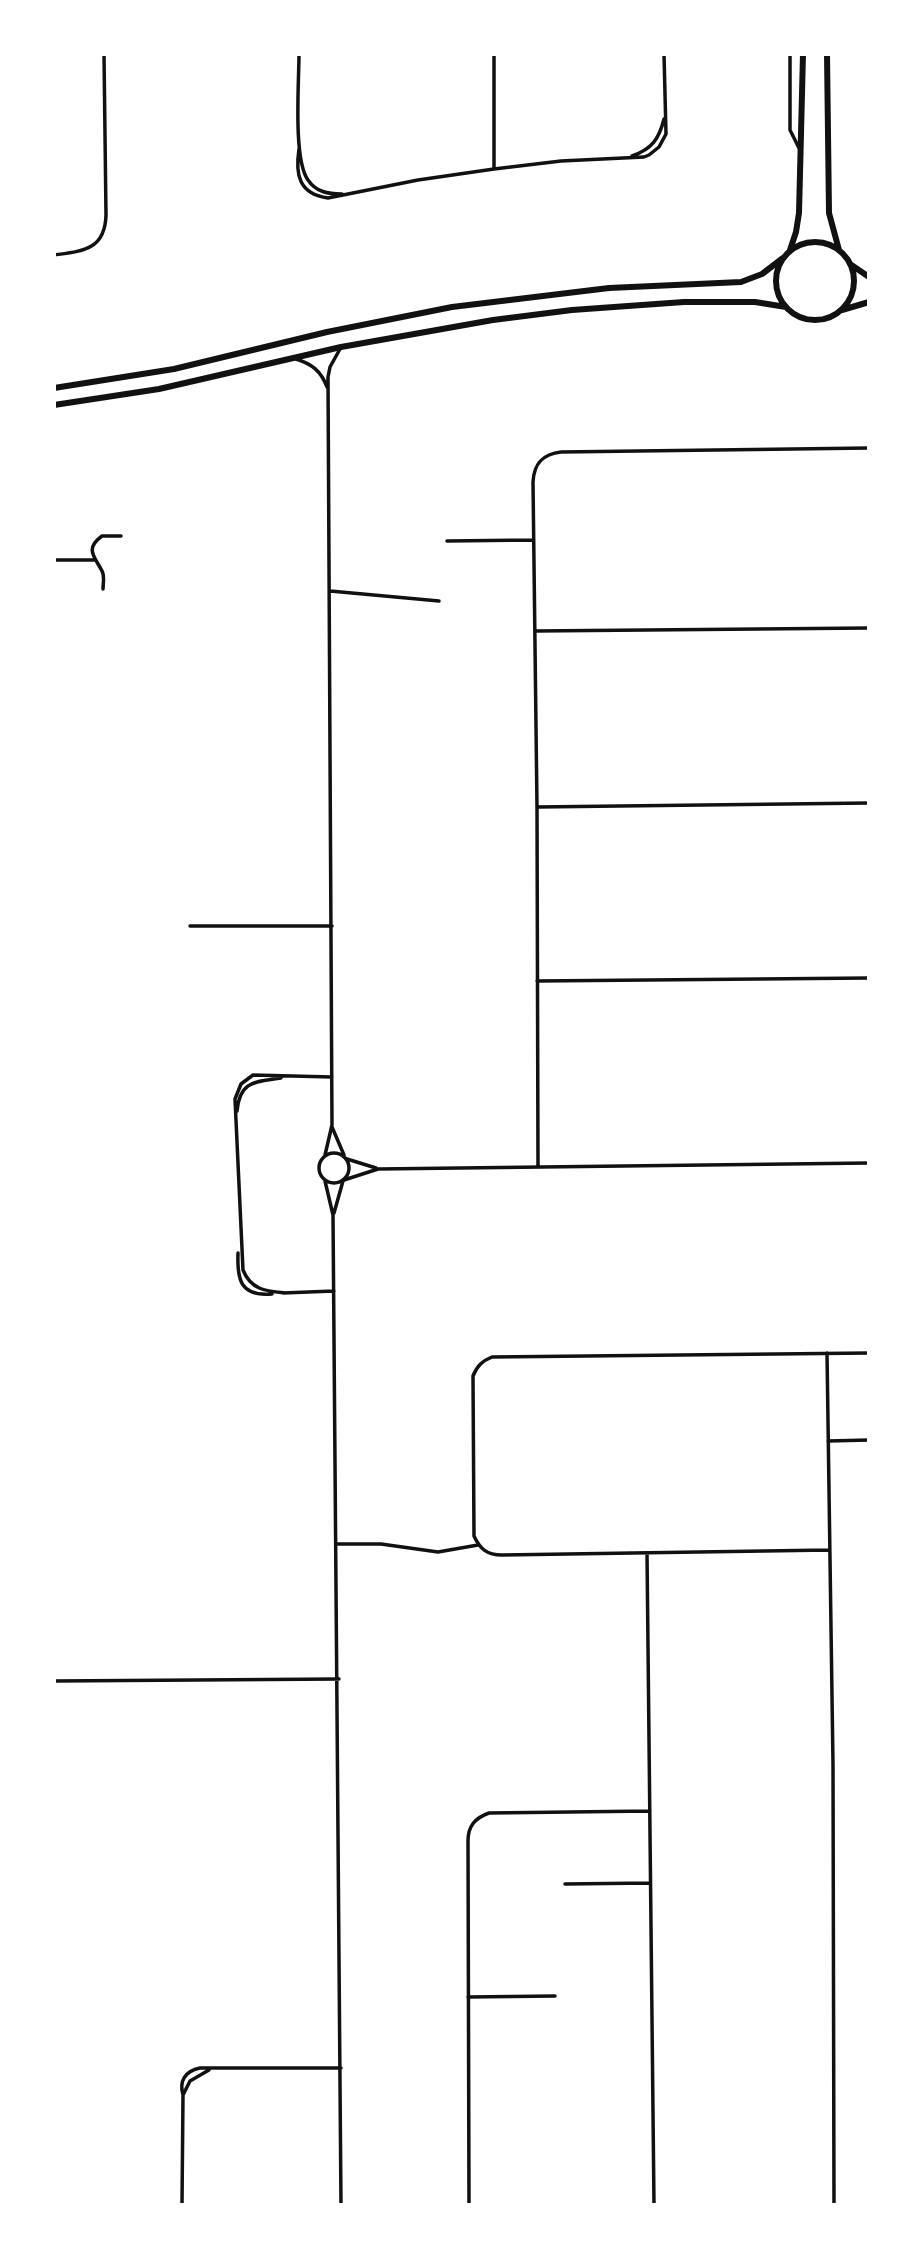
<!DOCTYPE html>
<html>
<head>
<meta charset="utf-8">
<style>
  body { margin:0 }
  #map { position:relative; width:923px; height:2259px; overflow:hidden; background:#fff; font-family:Spectral,serif }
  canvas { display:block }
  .frame { position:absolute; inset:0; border:56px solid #fff; pointer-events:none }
</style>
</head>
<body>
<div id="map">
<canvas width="923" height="2259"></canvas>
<div class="frame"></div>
</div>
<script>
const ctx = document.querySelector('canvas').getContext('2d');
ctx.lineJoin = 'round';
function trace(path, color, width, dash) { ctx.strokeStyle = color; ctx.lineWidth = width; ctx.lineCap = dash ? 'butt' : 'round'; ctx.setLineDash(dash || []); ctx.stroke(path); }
trace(new Path2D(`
  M299 54C299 83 293 159 308 180 316 192 328 194 342 194
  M494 54V169
  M790 54V130L799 148
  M299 149C295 175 299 194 328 198L418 180 494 169 561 161 644 157 649 155 659 147 666 134 664 54
  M632 156C652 149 659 139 664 119
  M54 255C83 251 105 250 106 215L104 54
  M296 359C312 364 321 371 327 387
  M447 541 533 540
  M54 560H94
  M103 589C103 583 105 576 102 571 95 557 84 549 102 536H121
  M330 591 439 601
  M535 631 869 628
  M537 807 869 803
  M190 926H332
  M537 981 869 978
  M237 1111C240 1080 256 1082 281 1078
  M332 1127 344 1155
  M319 1168a15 15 0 1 1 30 0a15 15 0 1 1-30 0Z
  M325 1155 332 1125 328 377 330 367 340 349
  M347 1159 376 1168
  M538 1167 537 807 533 482C534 463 543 454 561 452L869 448
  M344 1180 378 1169 869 1163
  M325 1181 333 1215 341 2205
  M334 1213 343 1181
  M238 1253C237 1279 240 1297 272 1294
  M283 1293 334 1291
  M285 1293C266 1291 251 1290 243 1270L235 1099 241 1084 253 1075 332 1077
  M827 1353 833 1764 834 2205
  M828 1441 869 1440
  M337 1544H381L438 1552 478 1545
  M829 1550 502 1555C487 1555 480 1549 474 1536L473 1376C477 1366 482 1361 492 1357L869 1353
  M647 1553 654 2205
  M54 1681 339 1679
  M565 1884 650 1883
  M468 1997 555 1996
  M183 2095 190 2081 209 2070
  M182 2205 183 2095C179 2081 185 2071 200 2068H341
  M469 2205 468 1841C468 1826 475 1818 489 1813L650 1811`), '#111', 3.5);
trace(new Path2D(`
  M827 54 829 213 839 250
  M776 281a39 39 0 1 1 78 0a39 39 0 1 1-78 0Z
  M790 250 796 232 799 213 803 54
  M850 264 869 277
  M842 310 869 302
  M54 388 174 369 327 332 452 307 609 288 741 282 762 274 783 258
  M54 405 159 389 341 347 493 320 572 310 684 302H755L786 307`), '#111', 6);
</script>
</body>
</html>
